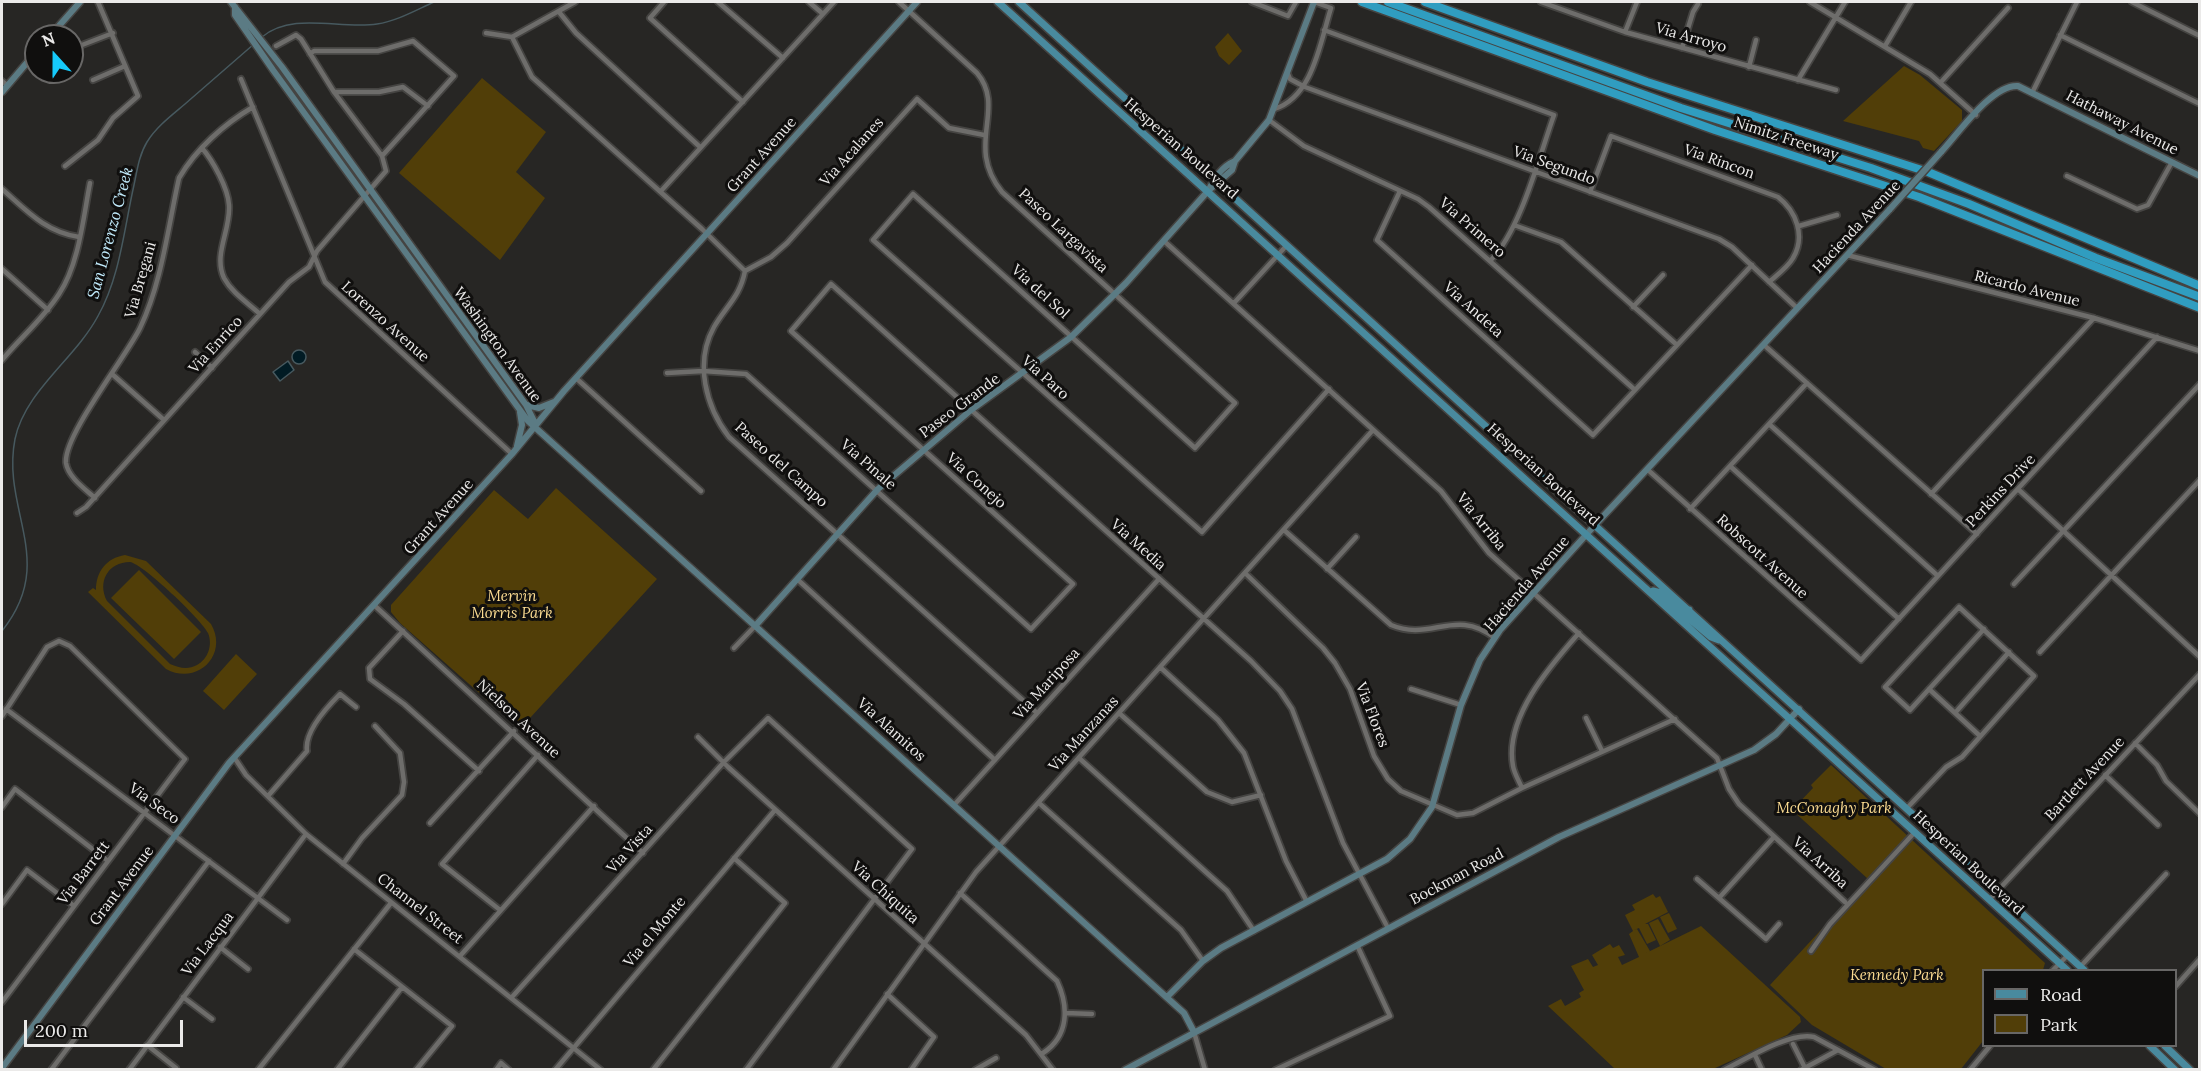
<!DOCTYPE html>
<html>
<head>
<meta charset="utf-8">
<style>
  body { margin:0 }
  #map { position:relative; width:2201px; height:1071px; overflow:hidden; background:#272624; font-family:Lora,serif }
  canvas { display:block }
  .frame { position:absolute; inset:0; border:3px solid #ebeae9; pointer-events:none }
  .legend { position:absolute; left:1982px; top:969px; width:195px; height:78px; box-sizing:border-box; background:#100f0e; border:2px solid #686766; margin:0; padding:8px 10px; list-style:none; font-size:18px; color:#ebeae9 }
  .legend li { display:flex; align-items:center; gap:12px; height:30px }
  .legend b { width:30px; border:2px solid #686766 }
  .north { position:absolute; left:24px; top:24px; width:60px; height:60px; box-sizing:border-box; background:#100f0e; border:2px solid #686766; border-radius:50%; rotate:339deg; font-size:16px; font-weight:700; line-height:24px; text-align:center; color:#ebeae9 }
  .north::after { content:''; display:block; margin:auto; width:21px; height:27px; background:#16cafb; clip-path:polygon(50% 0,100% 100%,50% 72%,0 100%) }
  .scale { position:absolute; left:24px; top:1020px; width:159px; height:27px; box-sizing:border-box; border:3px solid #ebeae9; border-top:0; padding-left:8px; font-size:18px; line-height:21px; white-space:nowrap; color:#ebeae9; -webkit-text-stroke:4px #100f0e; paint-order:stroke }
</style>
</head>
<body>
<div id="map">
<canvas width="2201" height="1071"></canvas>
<div class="frame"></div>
<ul class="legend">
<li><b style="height:8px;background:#498a9e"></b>Road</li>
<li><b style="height:16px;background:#513e08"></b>Park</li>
</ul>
<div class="north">N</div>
<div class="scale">200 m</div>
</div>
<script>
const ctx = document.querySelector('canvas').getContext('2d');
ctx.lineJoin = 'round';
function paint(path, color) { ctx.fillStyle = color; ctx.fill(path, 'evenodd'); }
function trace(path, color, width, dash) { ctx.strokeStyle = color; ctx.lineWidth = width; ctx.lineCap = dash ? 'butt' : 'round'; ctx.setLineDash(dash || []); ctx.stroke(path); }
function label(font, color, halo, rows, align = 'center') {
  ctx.font = font + ' Lora,serif'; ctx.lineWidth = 6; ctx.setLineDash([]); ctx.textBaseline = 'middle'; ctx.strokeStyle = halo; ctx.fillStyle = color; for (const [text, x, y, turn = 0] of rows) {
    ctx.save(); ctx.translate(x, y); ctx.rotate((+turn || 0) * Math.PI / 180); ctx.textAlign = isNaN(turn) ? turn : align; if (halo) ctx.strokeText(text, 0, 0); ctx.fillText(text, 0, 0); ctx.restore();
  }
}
paint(new Path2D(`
  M1228 33 1242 51 1229 65 1219 56 1215 47Z
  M1904 66 1920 75 1962 110V121L1934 151 1923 148 1919 141 1843 121Z
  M482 78 546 132 516 172 545 198 500 260 399 173Z
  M556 488 657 579 520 729 400 623 391 612V605L494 490 528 519Z
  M125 555 146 561 211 624C229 655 197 686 166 669L88 592 93 588 96 590C96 572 106 558 125 555ZM130 562C143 564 202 620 208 633 213 645 208 659 197 665 188 670 179 668 170 664L107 601C97 582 108 562 130 562Z
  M139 570 201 632 174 659 111 598Z
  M236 654 257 674 224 710 203 691Z
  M1831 765 2045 963 2043 970H1984L1983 1041 1961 1069H1886L1812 1025 1770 985 1868 879 1792 810 1813 788 1811 785Z
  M1653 894 1656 898 1660 896 1668 912 1645 924H1648L1656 940 1647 944 1639 928 1634 930 1637 929 1650 951 1644 954 1701 926 1800 1017 1801 1022 1787 1035 1713 1069H1615L1548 1006 1561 999 1565 1006 1581 997 1579 993 1584 990 1571 966 1588 959 1593 967 1598 965 1592 955 1610 944 1613 948 1619 945 1625 955 1618 957 1622 965 1639 957 1629 934 1633 931 1625 915 1635 910 1632 905Z
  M1669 913 1677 929 1668 933 1660 917Z
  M1658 919 1670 940 1660 946 1649 923Z`), '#513e08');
const water = new Path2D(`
  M292 357a7 7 0 1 1 14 0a7 7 0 1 1-14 0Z
  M288 361 294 370 280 381 273 372Z`);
paint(water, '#011b24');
trace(water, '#47595f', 1.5);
trace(new Path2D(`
  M262 37C293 11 341 30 377 24 397 21 416 10 434 2
  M2 631C58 561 1 511 15 439 25 391 75 359 98 316 120 277 124 229 134 185 137 171 139 155 147 142 156 127 172 115 185 104 208 84 231 64 254 44`), '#47595f', 1.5);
const street = new Path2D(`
  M664 2 650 18 743 102
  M718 2 783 58
  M809 2 823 14
  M899 2 977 73C1007 109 964 145 1002 192L1235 403 1195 448 913 194 873 240 1202 532 1329 389
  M1252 2 1288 16 1296 2
  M1541 2 1625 32 1836 90
  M1810 2 1930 74 1976 115
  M2132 2 2200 36
  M559 12 576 33 700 147
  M1324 30 1554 115C1539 157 1521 229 1491 260
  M1625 32 1637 2
  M486 33 512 37
  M2060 35 2200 104
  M512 37 532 77 702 229 745 271
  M512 37 575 2
  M82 45 113 33
  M1885 46 1911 2
  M1682 48 1693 12 1698 4
  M310 54 314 51H378L413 41 454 76 382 156
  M1749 67 1756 40
  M1288 74 1290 79 1305 87 1719 239 1732 247 1797 308
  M241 79 325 282 512 454
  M93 80 125 66
  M1798 80 1845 2
  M2 81 7 85
  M1941 82 2008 8
  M2033 91 2077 2
  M334 92H379L403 87 428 106
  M1274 109C1313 97 1320 43 1331 8L1314 2
  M1269 120 1304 146 1418 199 1429 207 1635 390
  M202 148C213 161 228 188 229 205 231 230 213 254 224 278 232 293 248 303 260 314
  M65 166 98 140 113 118 138 96 98 2
  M2067 176 2137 209 2148 205 2172 162
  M2 189C26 210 45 232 79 237
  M661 191 834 2
  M1400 191 1377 240 1593 435 1752 265
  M1590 192 1611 136 1778 197C1796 211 1806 236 1793 258 1788 267 1777 275 1769 282
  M1514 225 1561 242 1677 345
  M1799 226 1837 215
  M1164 241 1441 491 1489 553 1717 758 1729 789 1739 804 1845 902
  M1847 255 2094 318 2200 351
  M2 269 48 310
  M745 271C740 297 726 306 714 327 694 363 706 407 729 437L1037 713
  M745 271 771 257 787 243 917 99 949 128 984 135
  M1234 303 1287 245
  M1633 307 1663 275
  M1764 345 1977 534
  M195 352 212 368
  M2 360C20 338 43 319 59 294 79 264 83 219 90 183
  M667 373 703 371 746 374 1031 629 1073 584 791 331 831 284 1251 661 1280 691 1292 709 1343 843 1388 928
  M112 374 164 420
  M577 379 701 491
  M1769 424 1938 576
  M1730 466 1899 619
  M1648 470 1861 660 2157 337
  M2019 490 2200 657
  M1931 494 2094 318
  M95 498C85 489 68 477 66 463 63 436 126 357 140 328 162 282 168 227 179 178 196 149 224 124 253 107
  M1690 509 1807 383
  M77 513 86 507 289 282 309 267 317 251 386 171 382 156 334 92 301 39 296 35 276 46
  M1284 530 1391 625C1431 642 1455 607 1495 638
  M1327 569 1356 537
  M1245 573 1323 648 1335 663 1350 689 1374 756 1388 779 1401 791 1457 815 1473 813 1522 788 1675 719
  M797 579 995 760
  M2014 584 2200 384
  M374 605 643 853
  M403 631 369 668 370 679 404 704 479 771
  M734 648 756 625
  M2040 652 2200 480
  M1160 667 1218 720 1244 753 1286 861 1307 902
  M1411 689 1461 705
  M1929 689 1980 736
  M6 709 287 920
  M1119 713 1207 792 1232 802 1261 795
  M1955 713 2009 652
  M2 716 47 647 59 641 70 646 185 759 2 1002
  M1586 718 1602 751
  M698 737 728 767 1026 1035 1053 1070
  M2135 743 2157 765 2166 781 2200 814
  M234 757 246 775 306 834 601 1070
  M1079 758 1227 891 1254 931
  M2105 775 2158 825
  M1522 788C1519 781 1514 773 1513 766 1504 718 1550 666 1579 633
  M268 796 307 751C304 732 327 707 340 694L356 707
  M1039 803 1181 930 1203 961
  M955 804 1158 580
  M2 807 15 789 108 861
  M1907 808 1946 767 1962 757 2034 676 1959 607 1885 687 1910 710 1984 629
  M430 823 514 731
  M343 864 362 838 402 795 404 782 400 753 375 726
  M1697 879 1766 939 1779 924
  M960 893 1057 981C1069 1007 1069 1036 1043 1053
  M1719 898 1774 837
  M1989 900 2200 674
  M2 904 27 870 74 906
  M500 910 442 864 538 755
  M220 947 248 969
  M354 949 452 1026 416 1070
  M1811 951 1830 924 1915 832
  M460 956 594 806
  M2080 967 2166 874
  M2053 970 2067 956
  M2176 986 2200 959
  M887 994 934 1037 911 1070
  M183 997 212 1019
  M512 997 724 762 768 718 912 849 746 1070
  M1066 1013 1092 1014
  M1194 1032 1205 1070
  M1793 1044 1805 1068
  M147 1045 176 1068
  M1755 1055 1762 1070
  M51 1070 209 861
  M129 1070 306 834
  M258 1070 391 903
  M337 1070 402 987
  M496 1070 501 1063 509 1070
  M555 1070 775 810
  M653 1070 785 903 734 858
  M833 1070 976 872 1373 430
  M975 1070 996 1058
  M1275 1070 1390 1016 1357 945
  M1724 1070C1746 1059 1791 1031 1814 1037L1875 1070
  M1801 1070 1838 1050
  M1970 1070 1990 1046`);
const secondary = new Path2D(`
  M231 2 282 67 526 405 536 425
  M235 7V15L273 70 528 421 1184 1013 1194 1032
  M50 36 80 2
  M2 92 36 52
  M1941 152C1958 134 1992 84 2018 86L2200 176
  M1208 191C1215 178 1221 167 1235 161
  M527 405 539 408 554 402
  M517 446 522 425 520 412
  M756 625 878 489 971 410 1071 337 1126 283 1208 191 1232 170 1235 161 1269 120 1314 2
  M1167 997 1203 961 1221 948 1387 859 1410 839 1432 807 1461 705 1480 660 1500 630 1595 525 1890 209
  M2 1068 229 763 512 454 564 391 917 2
  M1125 1070 1559 837 1754 750 1776 734 1799 709`);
const primary = new Path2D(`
  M998 2 2067 970
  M1019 2 2084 970
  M1653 591 1661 593 1680 611 1689 610
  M1679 617 1685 615 1711 637 1719 640
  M2150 1046 2175 1070
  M2165 1046 2190 1070`);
const highway = new Path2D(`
  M1362 2 1715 130 1919 197 2200 308
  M1388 2 1681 108 1871 168 1969 204 2096 258 2200 297
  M1425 2 1647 82 1928 172 2200 286`);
trace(street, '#454442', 8);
trace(secondary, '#454442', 9);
trace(primary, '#454442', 10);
trace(highway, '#454442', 11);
trace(street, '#6e6d6b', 4.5);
trace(secondary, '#5b7b84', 6);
trace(primary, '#498a9e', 7);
trace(highway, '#309dc0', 8);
const secondaryBridge = new Path2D(`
  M1890 209 1941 152`);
trace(secondaryBridge, '#454442', 9, []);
trace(secondaryBridge, '#5b7b84', 6);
label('15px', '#ebeae9', '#100f0e', [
  ["Via Arroyo",1691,38,16],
  ["Hathaway Avenue",2122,123,27],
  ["Nimitz Freeway",1786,139,18],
  ["Hesperian Boulevard",1181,149,41],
  ["Via Acalanes",852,152,-48],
  ["Grant Avenue",762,155,-48],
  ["Via Rincon",1719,162,20],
  ["Via Segundo",1554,166,20],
  ["Hacienda Avenue",1857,227,-47],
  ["Via Primero",1472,228,41],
  ["Paseo Largavista",1063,231,43],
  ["Via Bregani",141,280,-74],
  ["Ricardo Avenue",2027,289,14],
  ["Via del Sol",1040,292,42],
  ["Via Andeta",1473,310,42],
  ["Lorenzo Avenue",385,322,42],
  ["Via Enrico",216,345,-48],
  ["Washington Avenue",497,345,54],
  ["Via Paro",1045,378,42],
  ["Paseo Grande",960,406,-37],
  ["Paseo del Campo",781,465,42],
  ["Via Pinale",868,465,41],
  ["Hesperian Boulevard",1543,475,42],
  ["Via Conejo",976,481,42],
  ["Perkins Drive",2001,491,-47],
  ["Grant Avenue",439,517,-48],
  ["Via Arriba",1481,522,51],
  ["Via Media",1138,545,42],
  ["Robscott Avenue",1762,557,42],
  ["Hacienda Avenue",1527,584,-49],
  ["Via Mariposa",1047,684,-48],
  ["Via Flores",1372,715,69],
  ["Nielson Avenue",518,719,43],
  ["Via Alamitos",891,730,42],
  ["Via Manzanas",1084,734,-48],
  ["Bartlett Avenue",2085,779,-47],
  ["Via Seco",154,804,36],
  ["Via Vista",630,849,-48],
  ["Via Arriba",1820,863,42],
  ["Hesperian Boulevard",1968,863,43],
  ["Via Barrett",84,873,-53],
  ["Bockman Road",1457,877,-28],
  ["Grant Avenue",122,886,-53],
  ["Via Chiquita",885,893,42],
  ["Channel Street",420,909,38],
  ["Via el Monte",655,932,-50],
  ["Via Lacqua",208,944,-53]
]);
label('italic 15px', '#fbdb91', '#100f0e', [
  ["Mervin",512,597],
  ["Morris Park",512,614],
  ["McConaghy Park",1834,809],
  ["Kennedy Park",1897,976]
]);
label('italic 16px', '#c2ecfd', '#100f0e', [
  ["San Lorenzo Creek",111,233,-75]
]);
</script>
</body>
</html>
